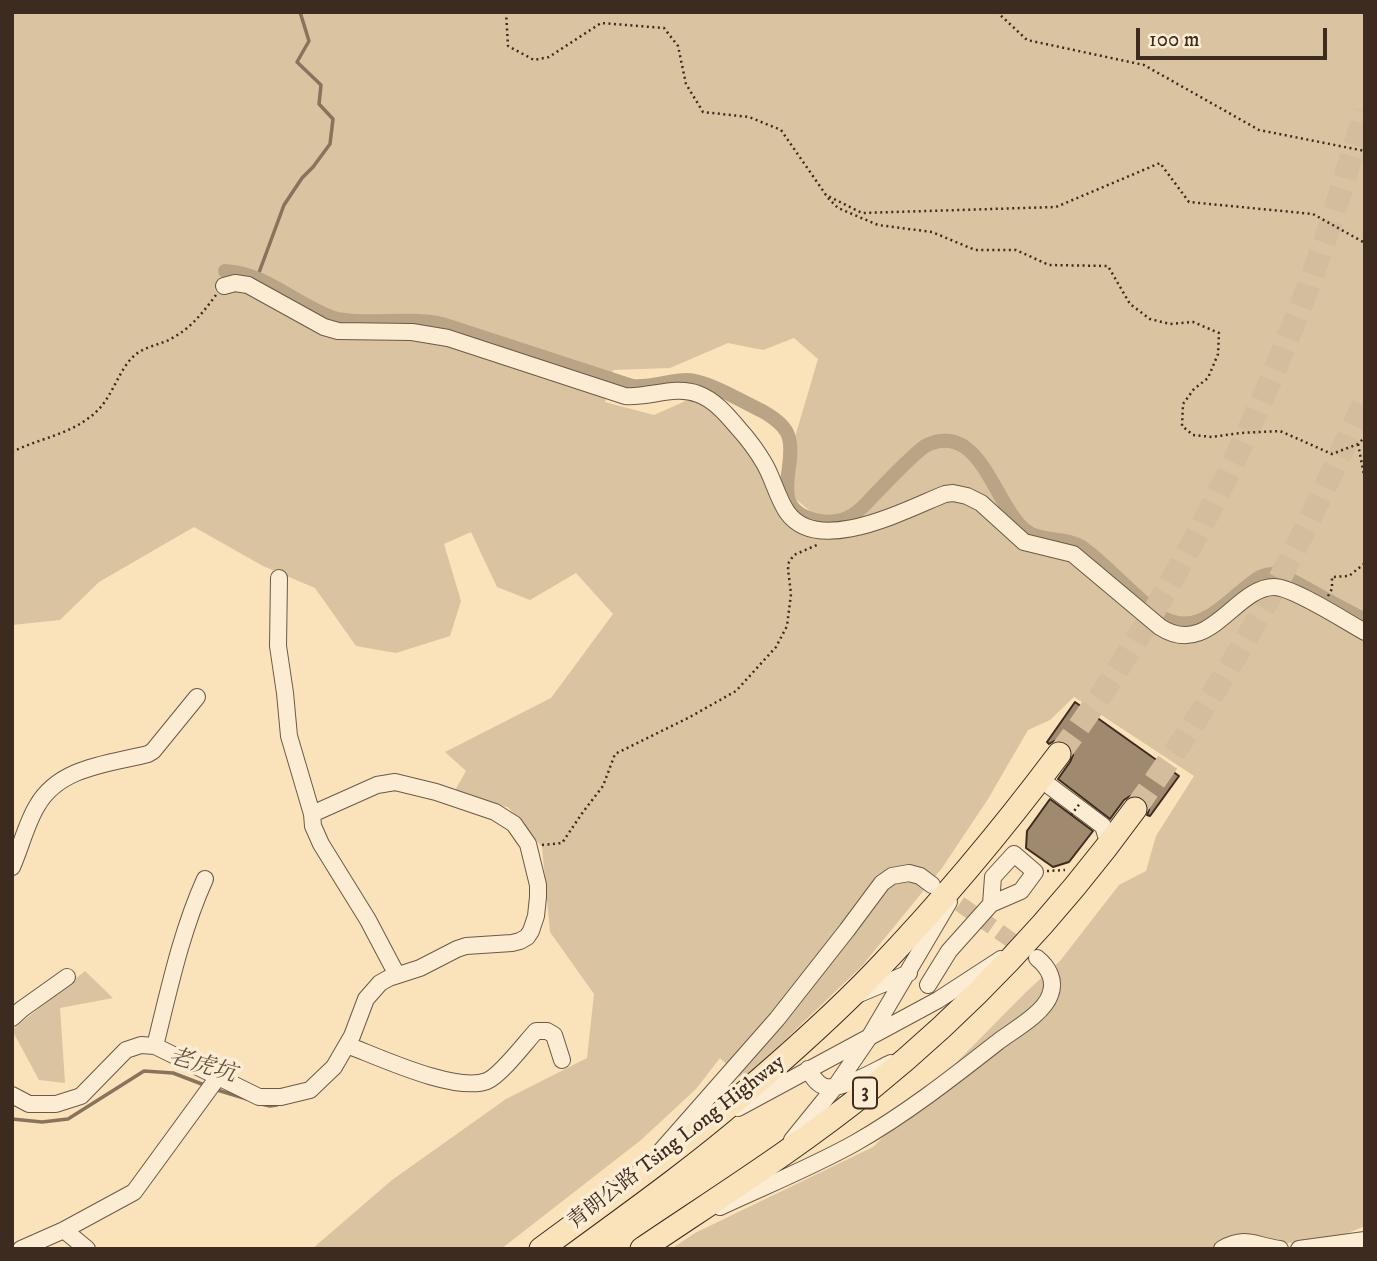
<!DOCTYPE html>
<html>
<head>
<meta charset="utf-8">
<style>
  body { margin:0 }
  #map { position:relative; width:1377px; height:1261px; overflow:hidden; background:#fae2bb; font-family:"IM FELL DW Pica",serif }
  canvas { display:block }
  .frame { position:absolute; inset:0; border:14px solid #3d2b1f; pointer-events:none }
  .scale { position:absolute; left:1136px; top:28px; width:191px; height:32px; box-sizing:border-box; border:4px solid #3d2b1f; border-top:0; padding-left:9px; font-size:21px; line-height:24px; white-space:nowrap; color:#3d2b1f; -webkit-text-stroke:5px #fcecd3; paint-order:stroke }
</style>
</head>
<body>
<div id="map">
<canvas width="1377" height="1261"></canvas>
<div class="frame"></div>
<div class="scale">100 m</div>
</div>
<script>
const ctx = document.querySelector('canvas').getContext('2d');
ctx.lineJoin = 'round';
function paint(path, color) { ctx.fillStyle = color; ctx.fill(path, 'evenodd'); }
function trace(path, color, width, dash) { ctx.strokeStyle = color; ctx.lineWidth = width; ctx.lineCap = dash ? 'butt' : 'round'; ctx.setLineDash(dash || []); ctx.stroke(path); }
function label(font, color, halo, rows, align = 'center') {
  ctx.font = font + ' "IM FELL DW Pica","Noto Serif TC",serif'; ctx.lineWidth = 7; ctx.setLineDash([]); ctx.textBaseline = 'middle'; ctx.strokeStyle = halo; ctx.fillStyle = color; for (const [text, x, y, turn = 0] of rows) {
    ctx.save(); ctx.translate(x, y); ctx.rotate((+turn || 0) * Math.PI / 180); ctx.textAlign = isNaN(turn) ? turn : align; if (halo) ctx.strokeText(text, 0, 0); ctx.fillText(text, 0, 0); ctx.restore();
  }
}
paint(new Path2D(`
  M12 12H1365V1226L1338 1237 1239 1249H671L695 1233 873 1147 1026 992 1060 961 1119 885 1146 871 1156 836 1194 776 1074 697 1050 720 1028 730 988 799 942 868 862 966 743 1080 720 1058 696 1089 641 1140 501 1249H312L392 1180 506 1099 587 1058 594 994 550 932 542 847 508 807 450 799 466 771 445 752 551 698 613 614 576 573 530 600 497 587 471 532 444 544 461 601 450 636 396 653 356 646 315 588 263 566 194 527 99 582 60 620 12 625ZM794 338 818 359 795 437 792 496 810 511 790 528 735 421 690 399 654 415 605 402 613 370 670 368 728 343 763 350Z
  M85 971 113 998 60 1008 65 1083 39 1080 12 1030Z`), '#dac3a0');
trace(new Path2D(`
  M257 278 284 205 302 178 313 167 330 144 333 119 319 104 321 85 297 62 309 41 300 12
  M214 1089 247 1099
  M261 1104 270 1106 277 1105
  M12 1119 42 1122 68 1119 144 1071 173 1073 207 1086`), '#88745d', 3.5);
trace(new Path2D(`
  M225 271C266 273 296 305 334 318 369 326 405 316 442 324L632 386C651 388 669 380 687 380 707 380 745 403 764 412 774 418 786 426 789 438 797 468 767 508 815 520 826 523 841 522 851 516 860 511 868 502 875 494 891 478 907 460 925 446 980 418 994 505 1025 530 1042 543 1063 536 1080 546 1091 553 1100 562 1109 570 1125 585 1141 600 1157 614 1192 639 1218 610 1245 588 1254 581 1262 573 1274 574 1286 575 1297 584 1308 589 1327 600 1346 610 1365 620`), '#baa486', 14);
const building = new Path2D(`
  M1075 702 1179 776 1150 816 1147 815 1149 810 1148 803 1143 797 1136 795 1130 796 1124 800 1110 819 1058 779 1070 762 1073 755 1072 749 1068 743 1061 740 1054 741 1049 744 1047 742Z
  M1050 799 1093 831 1069 862 1053 867 1026 848 1027 831Z`);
paint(building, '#9f8a70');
trace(building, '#3d2b1f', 2);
trace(new Path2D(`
  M940 890 1028 952`), '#d4bd9c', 16, [16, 8]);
trace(new Path2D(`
  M1059 754C1173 601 1261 422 1324 243 1339 200 1351 156 1365 112
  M1135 809C1180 746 1222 682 1260 615 1299 545 1333 472 1365 399`), '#d4bd9c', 23, [23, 11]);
const minor = new Path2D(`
  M224 286 235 283 248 285 324 327 338 331 412 332 448 338 625 396C649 398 675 385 698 394 715 400 728 416 739 429 748 439 757 451 764 463 773 478 777 497 787 512 818 557 907 509 945 494L953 493 967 496 981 503 1024 542 1073 554 1160 627C1209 659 1235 587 1274 587 1293 587 1345 621 1365 632
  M279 578 278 646 285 693 289 736 312 814 313 826 321 844 368 920 397 975
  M1037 783 1047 784 1103 826 1109 845
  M12 867C21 847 26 824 37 806 59 767 108 764 148 754L153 751 197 697
  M928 985 949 951 991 904 1021 891 1035 872 1014 854 993 877 991 904
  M859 994 909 973
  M12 1018 22 1009 67 977
  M347 1045C379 1057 455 1093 487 1081 501 1075 525 1043 536 1031H547L554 1035 562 1060
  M155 1046C169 990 181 932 205 879
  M808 1069C812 1076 816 1083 823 1086 839 1093 876 1070 891 1063
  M12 1095 29 1104H56L81 1096 126 1050 141 1045 155 1046 259 1097H281L310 1090 334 1067 352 1036 366 999 380 983 389 978 420 968 457 949 466 946 512 943 520 941 527 937 531 931 536 916 538 897V885L528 844 514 824 495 812 436 792 395 782 377 785 312 814
  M738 1108 938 1000 1001 959
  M792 1140 835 1087 870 1036 949 902
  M660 1152 777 1019 847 930 882 883 892 876 909 873 920 876 932 885
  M720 1207C765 1186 812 1167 855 1143 906 1114 953 1077 999 1041 1014 1030 1044 1013 1050 995 1056 980 1048 967 1037 958
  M64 1230 87 1249
  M21 1249 64 1230 134 1192 218 1077
  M1222 1249C1246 1235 1255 1246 1280 1249
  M1299 1249 1365 1240`);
const highway = new Path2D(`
  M541 1249C606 1201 673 1154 735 1101 783 1060 831 1018 875 972 941 903 1002 830 1059 754
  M642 1249C719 1197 797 1148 869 1090 972 1007 1058 915 1135 809`);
trace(minor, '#6c5946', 18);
trace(highway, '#3d2b1f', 25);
trace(new Path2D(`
  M506 12 508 46 534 60 549 57 601 23 664 28 678 46 686 84 703 112 749 117 781 130 826 195 862 213 1056 207 1160 163 1189 202 1313 214 1365 243
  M997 12 1027 40 1144 65 1259 130 1365 151
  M828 198 838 208 878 225 932 232 975 250H1016L1049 265 1108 266 1130 304 1150 319 1170 324 1193 322 1219 333 1218 354 1208 378 1194 389 1183 404 1182 426 1193 435 1212 437 1240 433 1280 431 1332 454 1358 444 1365 437
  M1358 444 1365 480
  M12 452C42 437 75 434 99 409 114 393 119 369 135 355 147 345 162 345 174 337 192 327 204 311 216 295
  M1328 596 1332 589V577L1349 576 1365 563
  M542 845 562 843 583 812 603 786 615 754 688 718 736 691 776 647 787 626 791 594 788 569 789 562 794 555 819 544
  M1047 871 1065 870`), '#3d2b1f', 2.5, [2, 3.5]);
trace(minor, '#fcecd3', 16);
trace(highway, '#fae2bb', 23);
trace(new Path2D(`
  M1071 815 1081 802`), '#3d2b1f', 2.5, [2, 3.5]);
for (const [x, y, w] of [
  [865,1093,24]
]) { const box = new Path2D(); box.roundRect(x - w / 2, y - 15.5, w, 31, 5); ctx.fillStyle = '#fcecd3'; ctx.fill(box); trace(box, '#3d2b1f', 2); }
label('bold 19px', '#3d2b1f', null, [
  ["3",865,1093]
]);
label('21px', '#3d2b1f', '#fcecd3', [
  ["青朗公路 Tsing Long Highway",677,1143,-38]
]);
label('italic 23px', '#624f3e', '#fcecd3', [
  ["老虎坑",202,1067,16]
]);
</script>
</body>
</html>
